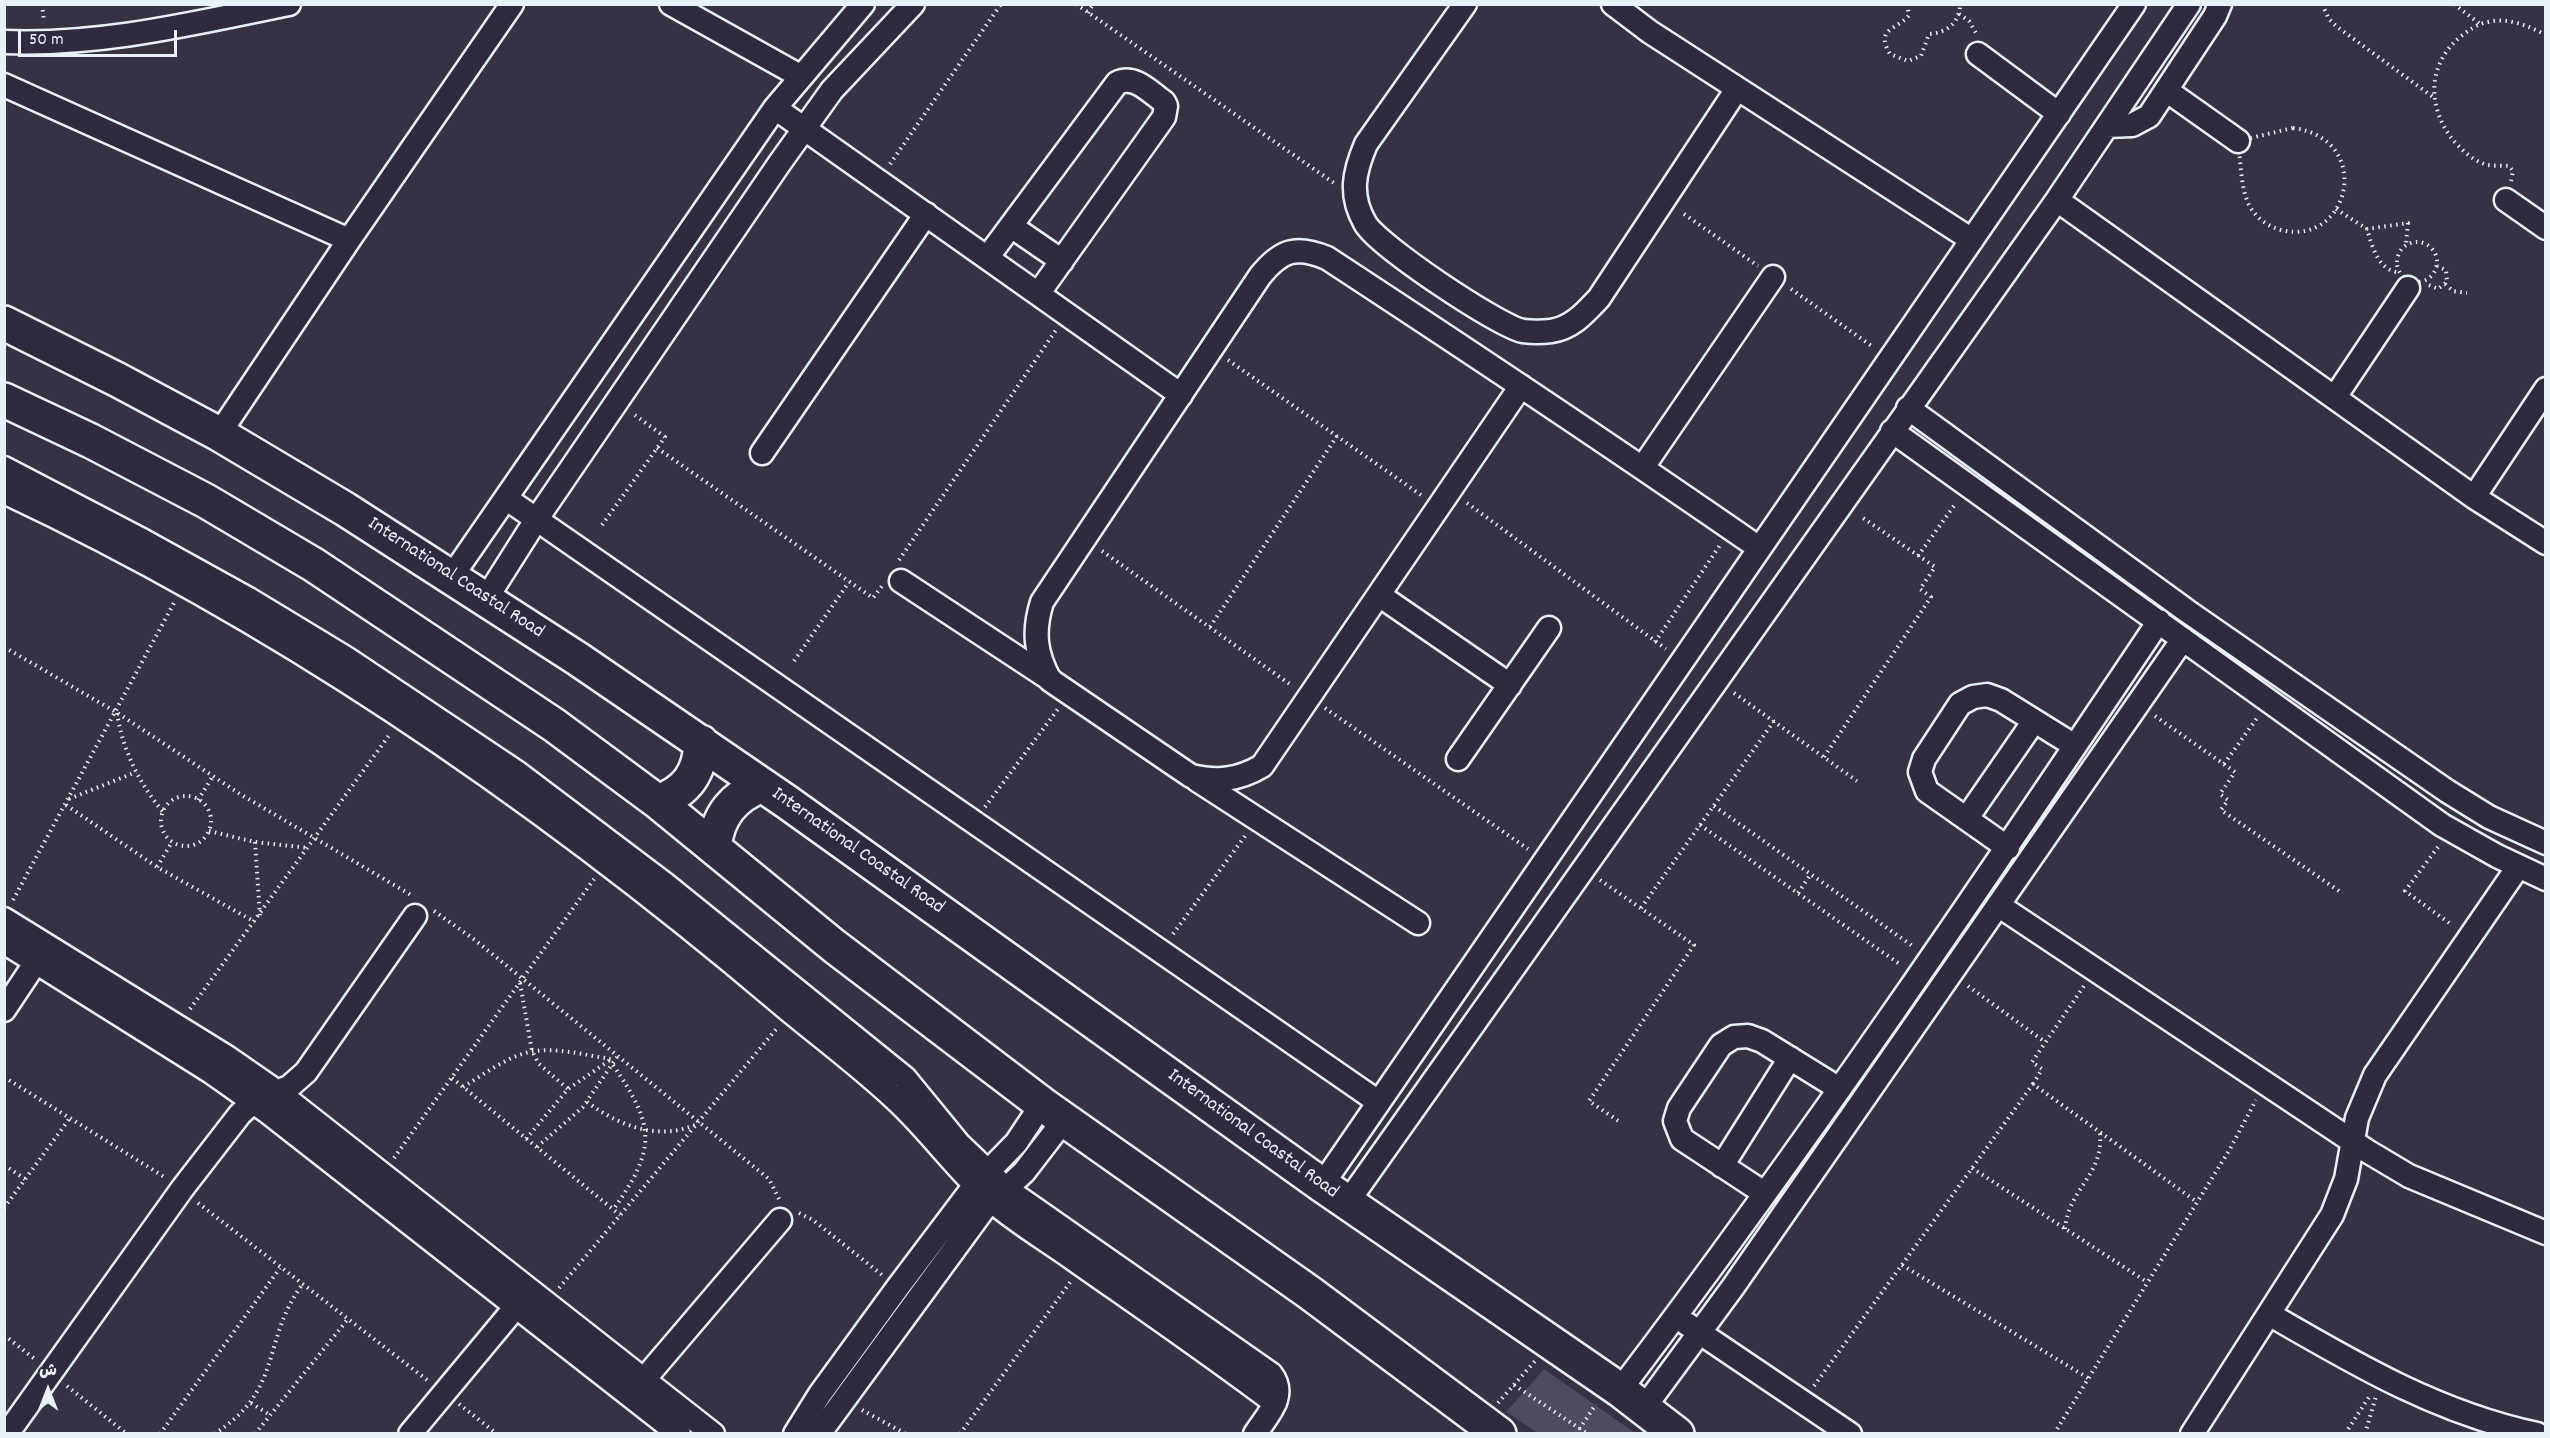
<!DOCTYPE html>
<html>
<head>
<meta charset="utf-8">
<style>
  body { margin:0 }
  #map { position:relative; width:2550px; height:1438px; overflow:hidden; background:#363244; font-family:Dekko,"Playpen Sans Arabic",sans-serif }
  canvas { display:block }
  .frame { position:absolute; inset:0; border:6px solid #e8f1f8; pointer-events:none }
  .north { position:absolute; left:18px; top:1360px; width:60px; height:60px; -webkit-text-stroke:4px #2f2a3d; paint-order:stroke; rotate:0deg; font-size:16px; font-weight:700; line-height:24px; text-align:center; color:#e8f1f8 }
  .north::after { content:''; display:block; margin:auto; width:21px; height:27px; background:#e8f1f8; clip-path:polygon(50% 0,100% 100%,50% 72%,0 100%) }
  .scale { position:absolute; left:18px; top:30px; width:159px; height:27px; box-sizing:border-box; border:3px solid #e8f1f8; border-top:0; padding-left:8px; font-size:18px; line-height:21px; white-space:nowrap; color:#e8f1f8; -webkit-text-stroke:4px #2f2a3d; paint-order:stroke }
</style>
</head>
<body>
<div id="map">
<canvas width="2550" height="1438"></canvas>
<div class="frame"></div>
<div class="north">ش</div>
<div class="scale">50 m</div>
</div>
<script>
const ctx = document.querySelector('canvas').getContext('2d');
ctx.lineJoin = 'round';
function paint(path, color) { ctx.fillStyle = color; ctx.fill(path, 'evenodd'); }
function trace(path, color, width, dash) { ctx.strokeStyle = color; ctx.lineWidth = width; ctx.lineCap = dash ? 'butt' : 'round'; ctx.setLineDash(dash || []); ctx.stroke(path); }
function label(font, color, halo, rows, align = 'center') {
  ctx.font = font + ' Dekko,sans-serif'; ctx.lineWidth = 4.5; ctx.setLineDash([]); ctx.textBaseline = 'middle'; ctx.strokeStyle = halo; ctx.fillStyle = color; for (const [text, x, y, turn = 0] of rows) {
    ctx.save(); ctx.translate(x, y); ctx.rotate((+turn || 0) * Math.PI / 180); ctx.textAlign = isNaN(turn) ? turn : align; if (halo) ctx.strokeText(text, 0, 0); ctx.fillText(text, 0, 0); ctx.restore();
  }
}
paint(new Path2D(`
  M1544 1369 1635 1433H1538L1506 1412Z`), '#4d4b5c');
const minor = new Path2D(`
  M671 4 800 76
  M1465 4 1366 144C1354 172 1349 195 1365 223 1377 245 1498 326 1523 331 1531 332 1543 332 1551 331 1572 328 1585 313 1599 298L1737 89
  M1613 4 1650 32 1972 240
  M4 42C101 46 195 23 289 4
  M1978 54 2059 114
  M4 85 349 240
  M2166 90 2238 141
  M775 108 1181 395
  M2107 126 2132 125 2149 116 2215 16 2220 4
  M2057 200 2474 497 2546 543
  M2506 200 2546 228
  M1011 226 1062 261
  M987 258 1117 83C1134 74 1150 92 1164 102L1166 106 1164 117 1038 294
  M1521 386 1262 766C1238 780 1218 782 1191 776L1050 680C1035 653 1033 631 1042 602L1260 276C1281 250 1296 245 1327 258 1472 353 1616 449 1759 548
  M2335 397 2408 288
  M1908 408 2187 611 2447 791 2489 817 2546 843
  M1892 431 2442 825 2497 856 2546 879
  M219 434 349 240 512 4
  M762 453 926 214
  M1643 467 1773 277
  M4 468 144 541 247 598 346 658 518 773 665 884 905 1078 959 1144 1005 1188 1271 1374C1288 1396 1267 1415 1255 1434
  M4 492C285 624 544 803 780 1003 818 1035 859 1065 895 1099 930 1131 957 1171 993 1202 1019 1224 1048 1241 1076 1261 1143 1308 1210 1354 1275 1403
  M2474 497 2546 389
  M507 499 1377 1101
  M452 576 775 108 863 4
  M901 581 1050 679
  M1379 595 1510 685
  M486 599 536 520 779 164 832 90 913 4
  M1458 759 1549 628
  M1197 780 1418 923
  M1967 818 2034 721
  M2008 848 1927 791 1920 772 1924 759 1960 704 1973 697 1987 695 2001 700 2075 746
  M1998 905 2367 1151 2409 1176 2546 1233
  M4 919 227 1057 279 1093 713 1434
  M4 942 211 1072 269 1113 679 1434
  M4 1010 36 962
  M1722 1166 1790 1058
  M1322 1185 2134 4
  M1764 1193 1682 1139 1675 1121 1679 1108 1721 1045 1734 1037 1748 1036 1762 1041 1838 1088
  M1347 1203 2057 200 2189 4
  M2269 1314C2355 1364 2438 1413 2537 1434
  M1687 1324 1850 1434
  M635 1390 780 1220
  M1620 1390C1809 1141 1985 881 2159 621
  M1644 1408 1733 1287 2183 639
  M7 1434 182 1189 240 1114 253 1102 289 1087 306 1072 415 916
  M410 1434 524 1297
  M795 1434 820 1394 898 1287 975 1185 1016 1143 1042 1104
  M819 1434 983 1210 1024 1172 1064 1120
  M2192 1434 2332 1215 2346 1179 2357 1118 2375 1075 2518 867`);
const highway = new Path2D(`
  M4 323 118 380 219 434 345 509 578 659 787 802 1322 1185 1620 1390 1677 1434
  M4 400 91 441 206 501 314 565 554 725 658 802 834 946 1042 1104 1310 1293 1499 1434
  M658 802C687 791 700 773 701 742
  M714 847C718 815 733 797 762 785`);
trace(minor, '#e8f1f8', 27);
trace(highway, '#e8f1f8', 38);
trace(new Path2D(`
  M42 4 44 22
  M1076 4 1334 183
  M1907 4 1909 15C1899 29 1874 28 1890 54L1908 61 1921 56 1929 34C1946 33 1960 23 1960 4
  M2322 4 2329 19 2336 26 2433 97
  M2454 4 2480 24
  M1088 13 1093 4
  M1959 14 1969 21 1976 33
  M2293 128C2375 139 2350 247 2281 230 2267 226 2255 217 2249 205 2240 186 2241 161 2238 141Z
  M890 164 1001 4
  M2511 181 2513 171 2509 166C2500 165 2490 167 2482 163 2471 159 2460 148 2453 140 2427 107 2427 65 2460 37 2469 30 2477 24 2488 22 2509 17 2528 26 2546 35
  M2336 209 2367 229
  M1684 214 1758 266
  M2397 262a20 20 0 1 1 40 0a20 20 0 1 1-40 0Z
  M2396 272C2377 268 2372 245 2367 229L2408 223 2406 244
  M2445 284 2453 291 2467 293
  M2429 285 2438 289 2447 282 2446 270 2437 266
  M1791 289 1873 347
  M1228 360 1421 495
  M657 448 873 598 882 586
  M1467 503 1666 649
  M602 525 665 437 632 413
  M1102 551 1291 685
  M1918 556 1956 503
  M899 560 1056 330
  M1210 627 1337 436
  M1655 642 1720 545
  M4 647 116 712 240 794 411 895
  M794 661 849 582
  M1734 693 1857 781
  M1325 708 1528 849
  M117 713C123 751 139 783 163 812
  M2155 716 2235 772 2220 794 2228 800 2221 810 2342 893
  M1824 757 1931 597 1920 589 1935 567 1860 516
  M2224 764 2257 718
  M161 821a25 25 0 1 1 50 0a25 25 0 1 1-50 0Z
  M69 799 136 772
  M198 800 213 776
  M66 805 157 867 255 922
  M1714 806 1914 947
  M985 807 1058 709
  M1700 825 1901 965
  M209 831 255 842 309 848
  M255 842 260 916
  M2438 847 2405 891 2452 925
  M157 867 172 842
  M1600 880 1694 945 1589 1101 1620 1122
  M1798 893 1811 874
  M13 900 174 603
  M1641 908 1774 721
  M434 911 475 940 769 1179 779 1199
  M1173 934 1245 836
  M520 983 532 1051 539 1064 568 1089
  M1968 986 2045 1042
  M190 1009 390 734
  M613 1065C655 1126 657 1148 613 1210
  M4 1077 166 1178
  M452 1078 620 1215
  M2033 1084 2042 1069 2032 1062 2084 986
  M463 1087C481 1076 500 1062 519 1055 548 1044 582 1055 611 1059
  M587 1102C618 1125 657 1141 695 1125
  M526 1139 568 1089 610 1060
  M537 1147 583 1107 617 1057
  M394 1158 594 879
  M4 1165 25 1179
  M1972 1168 2147 1282
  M198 1203 427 1380
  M4 1208 70 1118
  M799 1213 813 1220 882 1275
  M2065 1229C2068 1189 2104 1175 2100 1133
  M1902 1265 2088 1378
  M559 1288 778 1027
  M4 1335 36 1360
  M1514 1385 1588 1434
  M67 1386 127 1434
  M1814 1386 2033 1084 2197 1202
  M251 1403 270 1415
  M1498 1403 1535 1361
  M459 1404 497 1434
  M862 1410 906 1434
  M160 1434 280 1268
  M214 1434C284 1390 261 1341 302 1285
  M255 1434 348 1319
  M960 1434 1071 1281
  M1576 1434 1596 1404
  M2054 1434 2230 1149 2256 1100
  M2345 1434 2371 1394
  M2365 1434 2376 1396`), '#e8f1f8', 4, [1.5, 4.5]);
trace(minor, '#2f2a3d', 22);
trace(highway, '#2f2a3d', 33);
label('20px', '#e8f1f8', '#2f2a3d', [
  ["International Coastal Road",455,579,33],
  ["International Coastal Road",857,852,35],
  ["International Coastal Road",1252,1135,36]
]);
</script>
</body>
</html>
